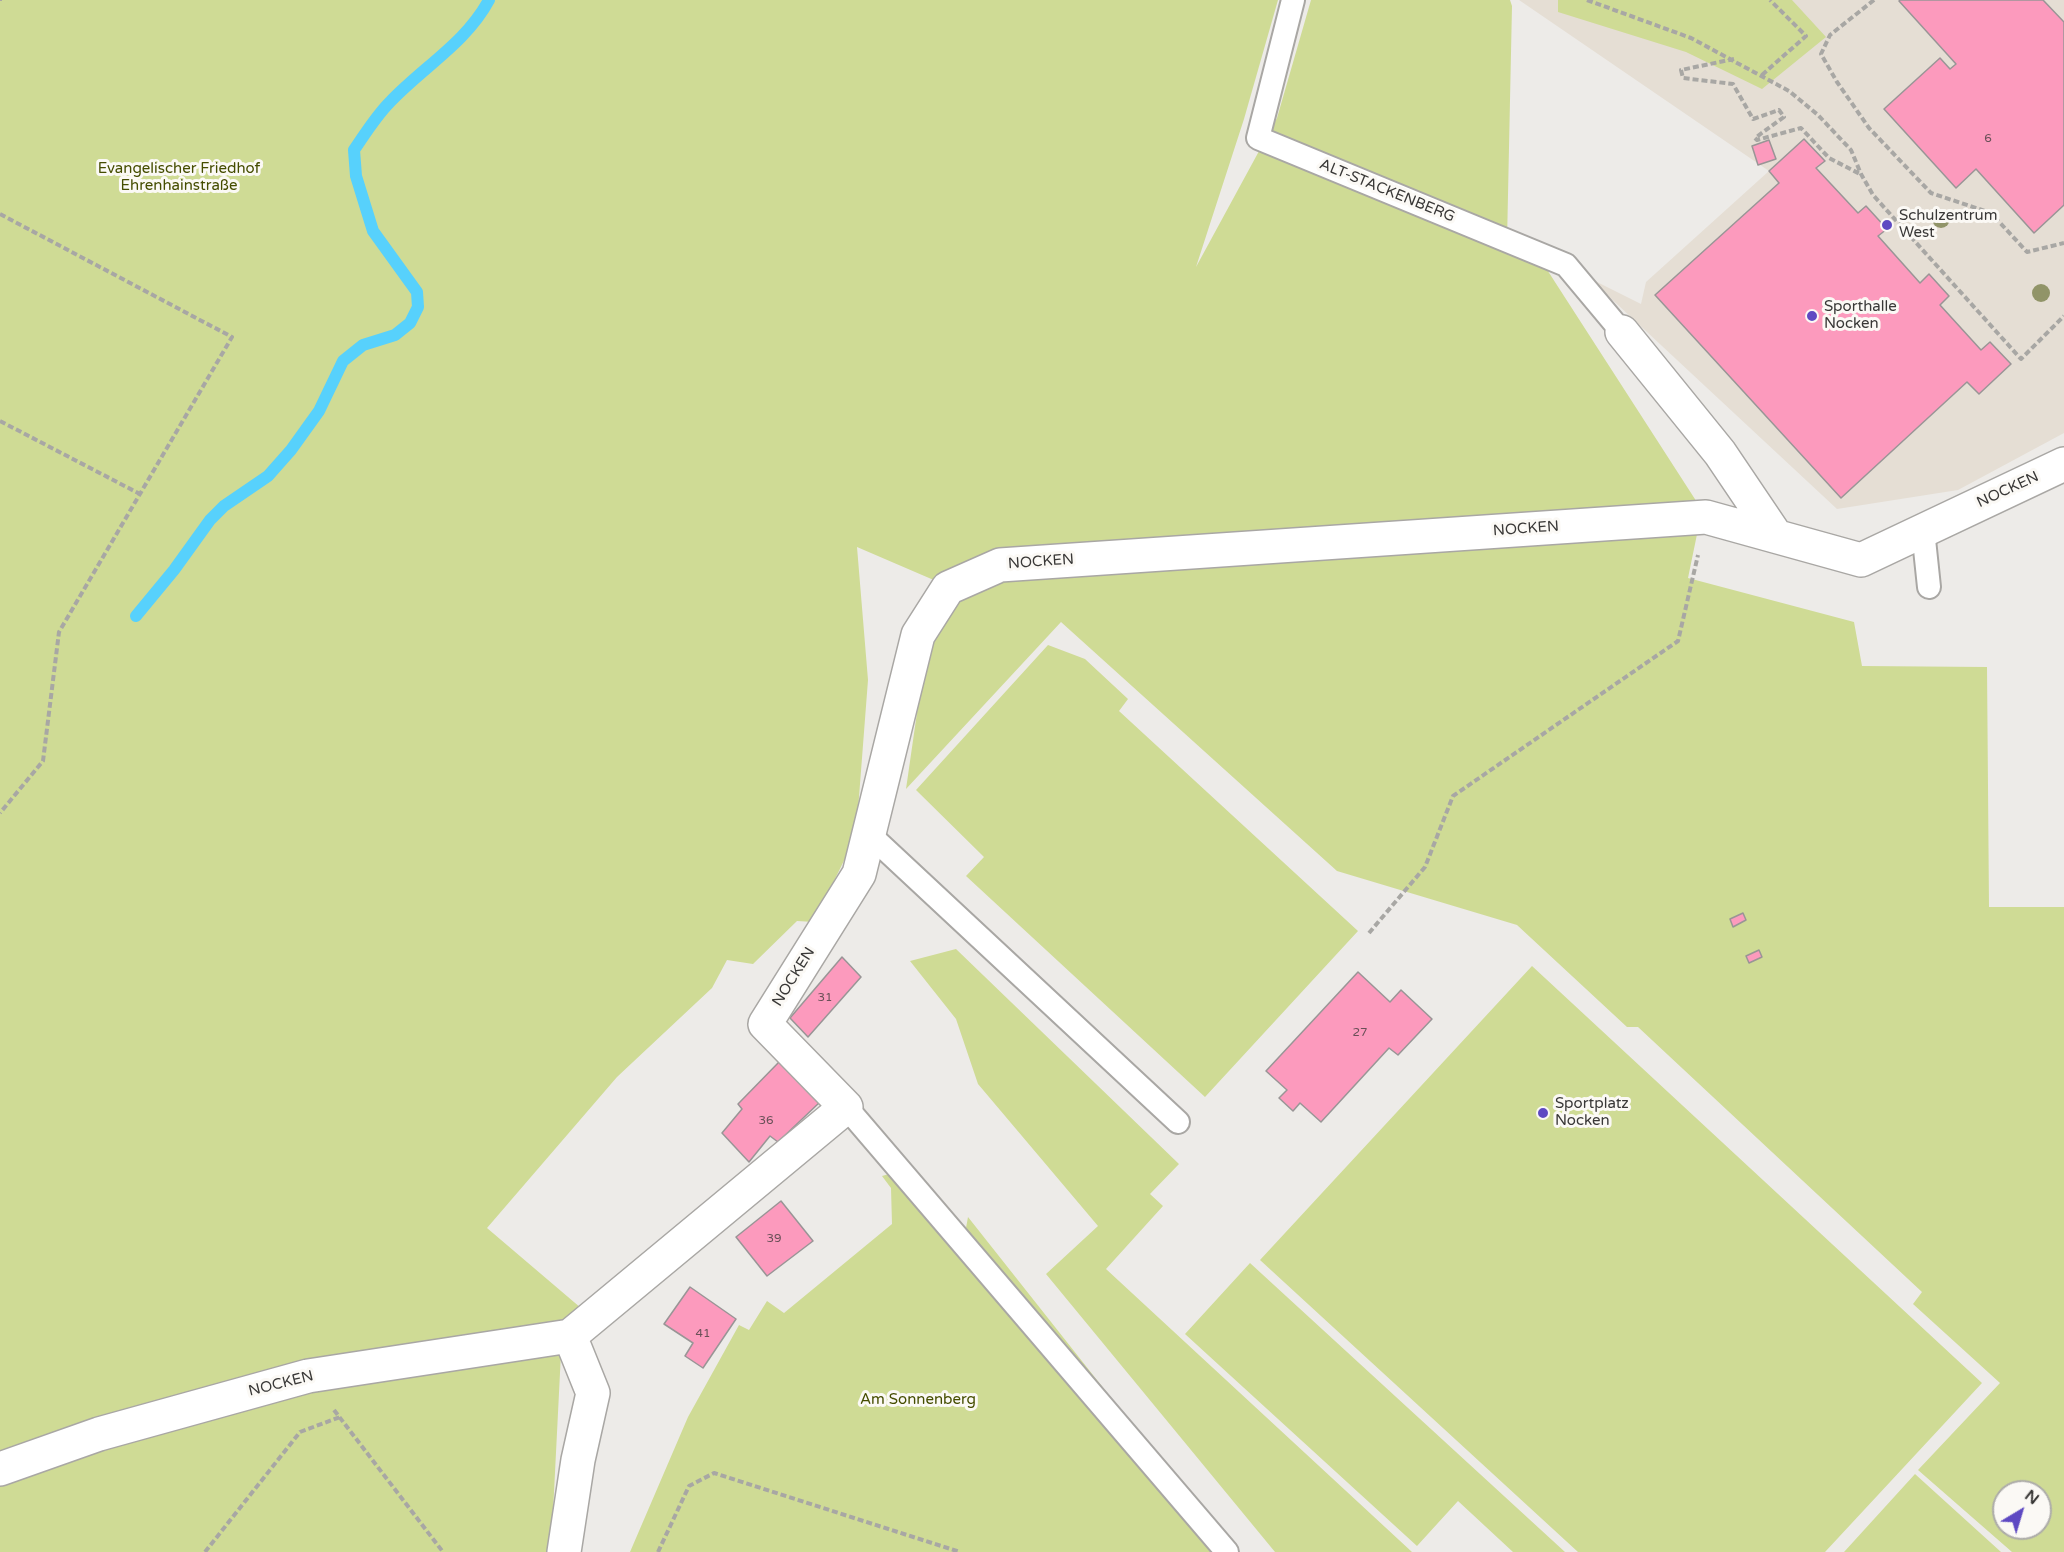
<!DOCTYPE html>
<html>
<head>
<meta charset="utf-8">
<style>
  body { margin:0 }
  #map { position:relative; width:2064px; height:1552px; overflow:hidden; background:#edebe8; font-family:"Varela Round",sans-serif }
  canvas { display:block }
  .north { position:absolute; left:1992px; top:1480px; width:60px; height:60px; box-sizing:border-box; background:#fbf9f5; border:2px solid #adaca9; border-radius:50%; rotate:38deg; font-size:16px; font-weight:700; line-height:24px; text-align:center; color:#393837 }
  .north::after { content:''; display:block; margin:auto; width:21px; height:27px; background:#5e49c2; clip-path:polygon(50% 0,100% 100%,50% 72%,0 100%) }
</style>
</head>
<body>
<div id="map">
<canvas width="2064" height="1552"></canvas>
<div class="north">N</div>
</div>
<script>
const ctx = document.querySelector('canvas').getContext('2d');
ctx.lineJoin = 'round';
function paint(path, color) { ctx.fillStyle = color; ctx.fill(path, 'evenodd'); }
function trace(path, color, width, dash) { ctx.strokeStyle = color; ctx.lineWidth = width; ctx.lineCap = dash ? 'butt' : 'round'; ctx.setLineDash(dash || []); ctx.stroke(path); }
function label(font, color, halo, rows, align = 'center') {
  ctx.font = font + ' "Varela Round",sans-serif'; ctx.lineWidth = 6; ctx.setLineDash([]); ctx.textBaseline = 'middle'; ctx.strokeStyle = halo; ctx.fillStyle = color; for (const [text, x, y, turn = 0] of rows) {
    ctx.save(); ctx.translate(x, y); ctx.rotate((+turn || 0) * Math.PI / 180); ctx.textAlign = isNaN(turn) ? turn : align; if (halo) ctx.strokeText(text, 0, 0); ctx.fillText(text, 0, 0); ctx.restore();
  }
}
paint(new Path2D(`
  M1519 0H2064V433L1958 490 1837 509 1589 278 1641 304 1646 282 1769 171Z`), '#e5ded4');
paint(new Path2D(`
  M0 0H1278L1244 119 1196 267 1277 118 1311 0H1510L1512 6 1507 242 1544 265 1702 510 1688 578 1854 622 1862 666 1987 667 1989 907H2064V1552H2012L1918 1470 2000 1383 1913 1304 1922 1292 1638 1027H1627L1517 925 1337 871 1061 622 906 789 936 581 857 547 868 680 856 836 814 922 797 921 753 964 727 960 712 988 617 1077 487 1228 588 1314 125 1414 0 1457ZM2004 1492H2040V1528H2004Z
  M1558 0H1792L1826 37 1762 89 1686 52 1558 12Z
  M1048 645 1085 659 1128 699 1119 711 1358 931 1205 1097 966 876 984 857 916 790Z
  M956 949 1179 1164 1150 1194 1163 1206 1106 1269 1412 1552H1275L1046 1274 1098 1226 978 1084 956 1019 910 961Z
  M1532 966 1982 1383 1825 1552H1578L1260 1260Z
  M911 1165 966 1228 968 1217 1233 1552H630L688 1417 739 1325 749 1330 767 1301 784 1313 892 1224 891 1188 882 1176 896 1172Z
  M1250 1263 1565 1552H1513L1458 1501 1417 1546 1185 1334Z
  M561 1353 551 1552H0V1480L313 1382Z
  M1915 1474 2001 1552H1844Z`), '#cfdb95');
trace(new Path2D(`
  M136 616 174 570 210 520 224 506 268 476 291 450 319 411 343 361 363 345 395 335 410 323 418 307 417 292 373 231 356 176 354 150C365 134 376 116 390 102 423 67 466 43 489 0`), '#57d1fc', 12);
const building = new Path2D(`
  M1900 0H2043L2064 22V205L2034 233 1976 169 1956 188 1884 109 1940 58 1950 69 1956 64 1899 1Z
  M1804 139 1825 161 1816 168 1858 213 1866 206 1887 229 1878 236 1920 283 1929 274 1949 296 1940 305 1981 350 1990 342 2011 364 1979 394 1967 382 1841 498 1655 295 1779 183 1769 171Z
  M1769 140 1776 159 1758 165 1752 146Z
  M1743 913 1746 920 1733 927 1730 919Z
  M1759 950 1762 957 1749 963 1746 956Z
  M842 957 861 977 808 1037 790 1018Z
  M1358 972 1390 1002 1401 990 1432 1019 1398 1055 1389 1048 1321 1122 1300 1103 1293 1111 1279 1098 1287 1090 1266 1071Z
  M779 1062 820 1102 778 1142 770 1136 749 1162 722 1133 742 1109 738 1104Z
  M781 1201 813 1241 767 1276 736 1237Z
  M690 1287 736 1319 703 1368 685 1356 693 1343 664 1324Z`);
paint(building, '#fc9abd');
trace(building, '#999596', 1.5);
const lane = new Path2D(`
  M1293 0 1258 138 1566 265 1622 332
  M1923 530 1929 587
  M870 835 1178 1122
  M846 1107 1227 1552`);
const street = new Path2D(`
  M1622 332 1720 453 1776 536
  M0 1469 99 1434 308 1376 570 1336 846 1107 765 1024 859 874 918 635 948 588 1000 565 1706 517 1861 560 2064 464
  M564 1552 578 1460 593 1393 570 1336`);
trace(lane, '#a9a7a4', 26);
trace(street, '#a9a7a4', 36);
trace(new Path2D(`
  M1587 0 1691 38 1789 91 1818 115 1851 150 1861 174 1873 195 2021 359 2064 316
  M1874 0 1830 35 1821 54 1837 82 1869 128 1931 193 1991 213 2027 252 2064 243
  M0 1V0
  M1734 59 1681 70 1683 78 1733 84 1753 119 1779 110 1784 117 1755 138 1757 140 1801 128 1829 158 1860 174
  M1762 75 1806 36 1770 0
  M0 214 232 337 59 632 43 761 0 813
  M0 421 140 494
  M1369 933 1425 867 1453 796 1678 641 1698 555
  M334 1410 443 1552
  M205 1552 300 1432 340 1417
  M658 1552 689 1486 714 1473 960 1552`), '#a8a7a4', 4, [6, 3]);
trace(lane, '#fff', 22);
trace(street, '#fff', 33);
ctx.fillStyle = '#919468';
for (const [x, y] of [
  [1941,219],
  [2041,293]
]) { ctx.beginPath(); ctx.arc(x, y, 9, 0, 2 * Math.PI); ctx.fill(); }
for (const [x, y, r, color] of [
  [1887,225,6,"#5e49c2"],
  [1812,316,6,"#5e49c2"],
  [1543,1113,6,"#5e49c2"]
]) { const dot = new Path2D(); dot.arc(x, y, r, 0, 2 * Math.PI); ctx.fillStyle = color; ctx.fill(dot); trace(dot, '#fbf9f5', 2); }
label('12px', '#6a5058', null, [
  ["6",1988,139],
  ["31",825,998],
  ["27",1360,1033],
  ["36",766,1121],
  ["39",774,1239],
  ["41",703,1334]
]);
label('15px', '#454d00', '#fbf9f5', [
  ["Evangelischer Friedhof",179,169],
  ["Ehrenhainstraße",179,186],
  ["Am Sonnenberg",918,1400]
]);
label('15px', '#393837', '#fbf9f5', [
  ["ALT-STACKENBERG",1387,191,22],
  ["NOCKEN",2008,490,-25],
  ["NOCKEN",1526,529,-4],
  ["NOCKEN",1041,562,-4],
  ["NOCKEN",794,977,-58],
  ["NOCKEN",281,1384,-14]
]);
label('15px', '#393837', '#fbf9f5', [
  ["Schulzentrum",1899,216],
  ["West",1899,233],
  ["Sporthalle",1824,307],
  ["Nocken",1824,324],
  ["Sportplatz",1555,1104],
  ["Nocken",1555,1121]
], 'left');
</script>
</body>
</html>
